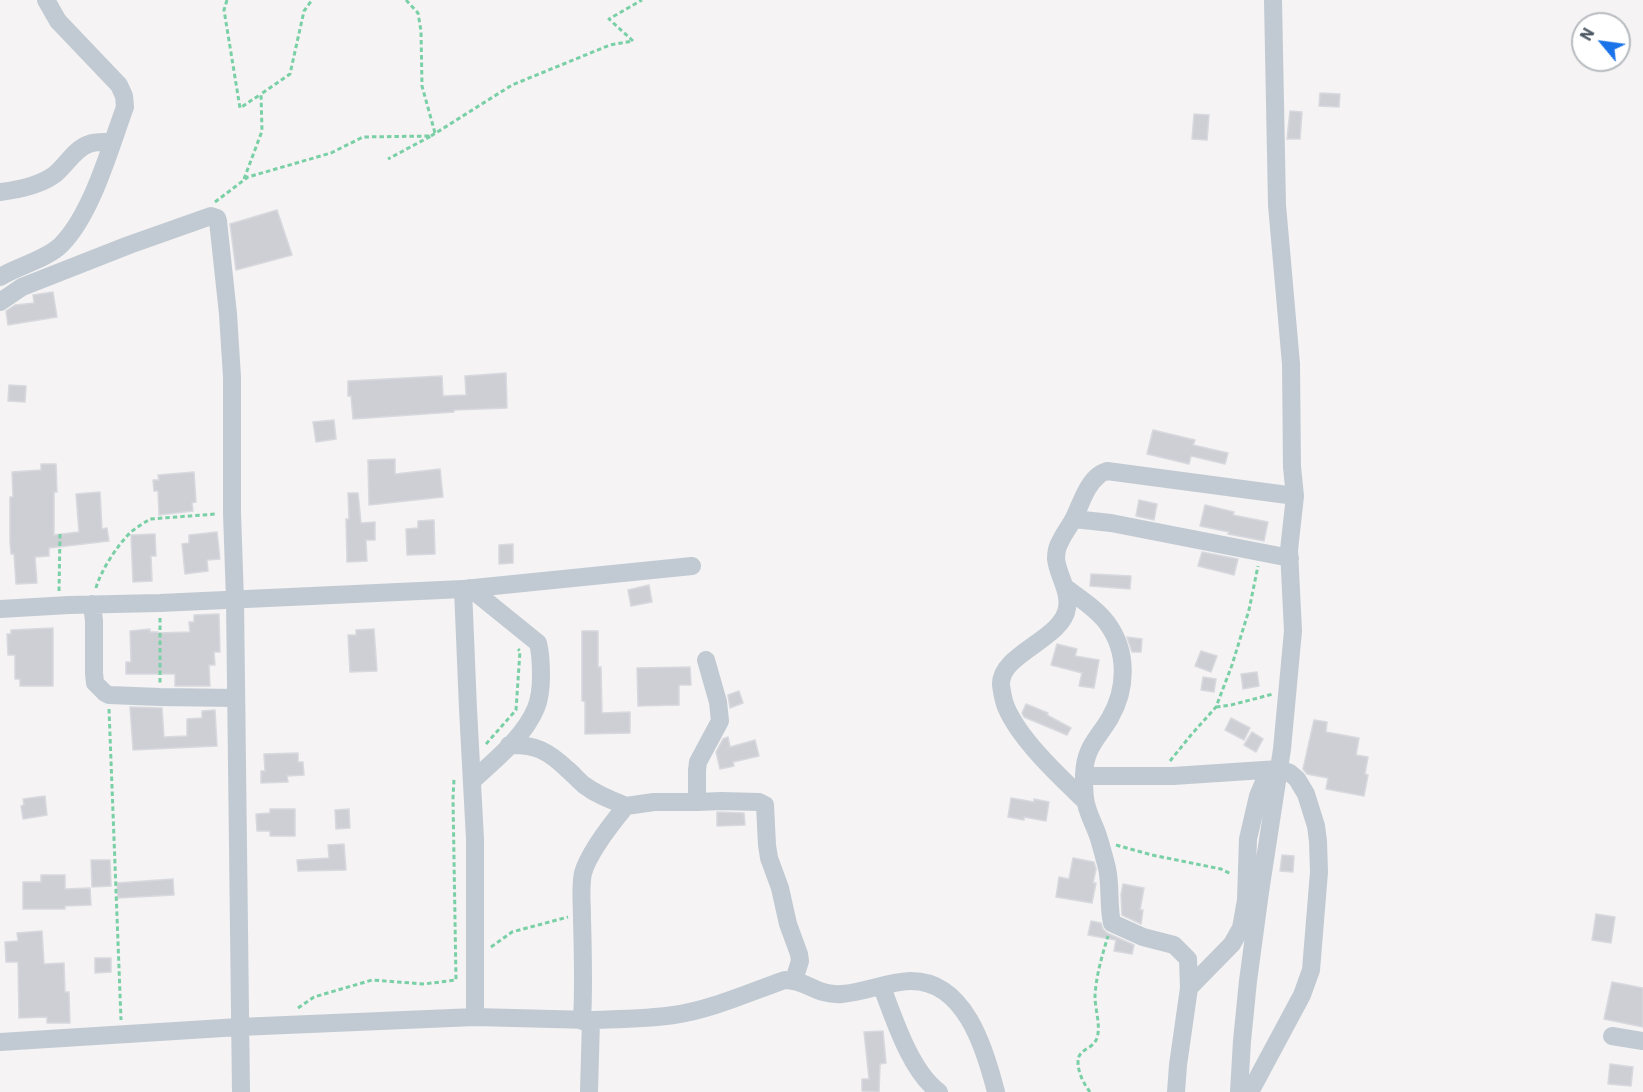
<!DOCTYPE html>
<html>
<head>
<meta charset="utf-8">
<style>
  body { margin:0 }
  #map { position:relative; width:1643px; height:1092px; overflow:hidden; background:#f5f3f3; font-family:"IBM Plex Sans",sans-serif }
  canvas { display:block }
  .north { position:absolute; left:1571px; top:12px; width:60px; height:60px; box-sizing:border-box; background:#fff; border:2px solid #b7bbc0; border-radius:50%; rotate:299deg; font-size:16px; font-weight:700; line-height:24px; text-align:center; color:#4a5661 }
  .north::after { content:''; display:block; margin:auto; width:21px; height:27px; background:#1a73e8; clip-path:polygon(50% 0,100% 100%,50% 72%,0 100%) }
</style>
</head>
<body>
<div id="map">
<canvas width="1643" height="1092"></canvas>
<div class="north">N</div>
</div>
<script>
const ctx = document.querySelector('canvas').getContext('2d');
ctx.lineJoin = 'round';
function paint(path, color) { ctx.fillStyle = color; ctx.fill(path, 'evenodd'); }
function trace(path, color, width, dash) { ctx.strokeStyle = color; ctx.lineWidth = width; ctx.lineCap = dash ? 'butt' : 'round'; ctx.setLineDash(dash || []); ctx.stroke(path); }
const building = new Path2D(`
  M1320 93 1340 94 1339 107 1319 106Z
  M1290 111 1302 112 1300 139H1287Z
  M1194 114 1209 115 1207 140 1192 139Z
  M277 210 292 255 236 270 230 224Z
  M53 292 57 317 8 325 6 311 15 305 34 303 33 295Z
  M506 373 507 408 454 410V412L353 419 351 396H348V381L442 376 443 396 466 395 465 376Z
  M9 385 26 386 25 402 8 401Z
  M334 420 336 439 316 442 313 422Z
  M1153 430 1195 440 1193 445 1228 453 1225 464 1191 456 1189 464 1147 454Z
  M395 459V474L440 469 443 497 369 505 368 460Z
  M41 464H56L57 492H54V535L79 532 76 494 100 492 102 529 107 528 109 541 49 548V556L35 557 37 583 16 584 14 554H11L10 542V497H13L12 472 41 470Z
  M194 472 196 502 192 503 193 511 159 515 158 491H154L153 480H159L158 475Z
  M348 493H358L361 523 375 522V540H366L367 561 347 562 346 519H349Z
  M1139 500 1157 504 1154 520 1136 516Z
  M1205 505 1234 512 1233 515 1268 522 1264 541 1228 534 1229 532 1200 526Z
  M434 520 435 554 407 555 406 529 418 528V521Z
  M217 532 220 559 207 560 208 571 185 574 182 544 189 543V535Z
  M155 534 156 556H151L152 581 133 582 131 535Z
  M513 544V563L499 564V545Z
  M1202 552 1238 559 1234 575 1198 566Z
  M1091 574 1131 576 1130 589 1090 586Z
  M649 585 652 602 631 606 628 590Z
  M219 614 220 652H214L215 665H209L210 686H175V674H126V662H131L130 631 150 629V632H158V633L190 632 189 622H194V615Z
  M53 628V686H20V679H15V655H8L7 634H11V630Z
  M374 629 377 671 350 672 348 635H356V630Z
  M582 631H598V667H601L602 713 630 712V733L585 734V701H582Z
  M1127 637 1142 639 1141 652H1132Z
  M1057 644 1077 649 1075 656 1099 660 1094 688 1079 686 1082 673 1051 665Z
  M1201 651 1217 656 1211 672 1195 666Z
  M690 667 691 685H679V705L638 706 637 668Z
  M1257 672 1259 686 1243 689 1241 674Z
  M1203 677 1216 679 1214 692 1201 690Z
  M739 691 743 703 730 708 728 695Z
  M1026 704 1048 713 1047 715 1071 728 1067 735 1024 717 1022 713Z
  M130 707 162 708 164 737 187 736V719L202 718V711L215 710 217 746 133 750Z
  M1231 718 1250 728 1244 740 1225 730Z
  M1314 720 1327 722 1326 732 1359 738 1356 755 1368 757 1365 774 1368 775 1364 796 1326 789 1328 778 1307 774 1303 769Z
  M1252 732 1263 739 1256 752 1244 745Z
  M728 737 730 747 755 740 759 756 733 762 734 766 720 769 716 752 723 739Z
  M298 753V762H303L304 775 287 776 288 782 261 783V771H265L264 754Z
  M45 796 47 815 23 819 21 806 24 805 23 799Z
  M1011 798 1034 802V799L1049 802 1046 821 1024 817V820L1008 817Z
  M270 809H295V836H270V831H257L256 814 270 813Z
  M349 809 350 828 336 829 335 810Z
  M717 812 744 813 745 825 717 826Z
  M344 844 346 870 298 871 297 860 329 858 328 845Z
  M1282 855 1294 856 1293 872 1280 871Z
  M1073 858 1094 862 1096 869 1093 883H1096L1092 903 1056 897 1059 877 1069 879Z
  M91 860H110L111 886 92 887Z
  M41 875H65V889L90 888 91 905 65 906V909H23V882H41Z
  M173 879 174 895 118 898 117 883Z
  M1123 884 1144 888 1140 910H1143L1141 924 1122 915 1121 895Z
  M1596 914 1615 917 1611 943 1592 940Z
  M1091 921 1101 923 1103 929 1107 933 1134 945 1132 954 1114 951 1116 940 1088 935Z
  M42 931 44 964 64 963 65 992H69L70 1023H47V1017L19 1018 18 962H6L5 942 18 941 17 933Z
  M95 958H111V972L95 973Z
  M1612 982 1643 988V1027L1604 1019Z
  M883 1031 886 1063 880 1064 879 1092 862 1091V1079H869L864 1032Z
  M1610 1064 1633 1067 1631 1086 1608 1084Z`);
paint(building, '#cdcfd5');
trace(building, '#d7d9de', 1.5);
trace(new Path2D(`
  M227 0 224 10 240 108 261 94
  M406 0 418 13 421 31 422 86 435 133
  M633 41 609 19 642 0
  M431 136 512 85 610 45 633 41
  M244 179 262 131 261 94 290 74 304 11 312 0
  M215 202 248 177 331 153 363 137 431 136 388 159
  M96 588C100 572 118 544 131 532 137 527 144 523 150 519L216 514
  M59 591 60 534
  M160 618V683
  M1216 707 1231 705 1273 694
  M109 709 121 1020
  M486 744 516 710 520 651 518 649
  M1170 761 1191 735 1216 707 1232 665 1249 610 1258 566
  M1116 845 1152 855 1221 869 1231 874
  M491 947 512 932 568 917
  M298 1008 314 997 372 980 424 984 456 980 453 798 454 779
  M1090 1092C1084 1084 1078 1073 1078 1062 1078 1048 1093 1050 1097 1038 1101 1025 1095 1010 1095 996 1096 976 1102 956 1108 936`), '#7ad0a6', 3, [4.5, 3]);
trace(new Path2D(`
  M0 192C17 190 40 185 54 175 66 166 74 149 89 144 96 141 105 142 112 142
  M0 277C18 266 47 259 61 245 92 214 110 148 125 107L124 96 119 85 58 21 46 0
  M0 302 22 287 129 245 211 216 217 218 218 221 228 314 232 377V513L235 600 241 1092
  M1074 519 1111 523 1290 558
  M1065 587C1079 598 1097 609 1107 623 1128 651 1127 689 1110 718 1097 740 1085 747 1084 775 1084 783 1084 791 1085 798 1086 810 1093 822 1097 833 1101 844 1104 857 1107 868 1111 887 1108 905 1112 923L1143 937 1174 945 1188 959 1189 988
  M470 588 538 643C541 654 541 664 541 676 541 686 540 698 536 708 524 737 495 760 472 781
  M464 589 692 566
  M92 604 94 621V673L95 683 105 693 109 695 160 697 236 698
  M0 609 69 605 160 603 463 589 468 709 475 839V1017
  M706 660 718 702 720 721 698 762 697 770V802L721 801 759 802 765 805 767 845 769 858 780 888 788 924 799 954 800 961 794 980
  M509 745C535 744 548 751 567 769 573 774 578 780 584 785 597 795 611 800 626 806
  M1084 776H1173L1279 769 1290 773 1297 779 1306 794 1316 826 1318 841 1319 872 1311 970 1302 995 1250 1092
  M1085 801C1059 776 1020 740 1006 707 1003 700 1002 692 1001 685 999 654 1063 639 1067 608 1070 591 1058 576 1056 559 1056 553 1057 547 1060 542 1064 533 1070 526 1074 518 1081 504 1086 485 1099 475 1101 473 1105 472 1107 471L1295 496
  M882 987C894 1019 911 1072 939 1092
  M591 1020C619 1019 647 1019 674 1015 710 1010 750 992 785 980 807 980 817 996 842 994 865 992 887 982 910 981 965 980 985 1049 996 1092
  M582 1021C584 987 583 953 582 919 582 904 580 887 583 873 589 852 612 823 626 806L654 802H697
  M1612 1036 1643 1041
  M0 1042 239 1027 475 1017 591 1020 589 1092
  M1176 1092 1178 1065 1189 988 1232 944 1241 928 1246 900 1248 839 1258 796 1266 777 1271 770
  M1239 1092 1242 1041 1248 981 1260 892 1282 749 1293 631 1289 550 1295 496 1292 467 1291 364 1277 205 1273 0`), '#c1cad2', 18);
</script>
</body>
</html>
